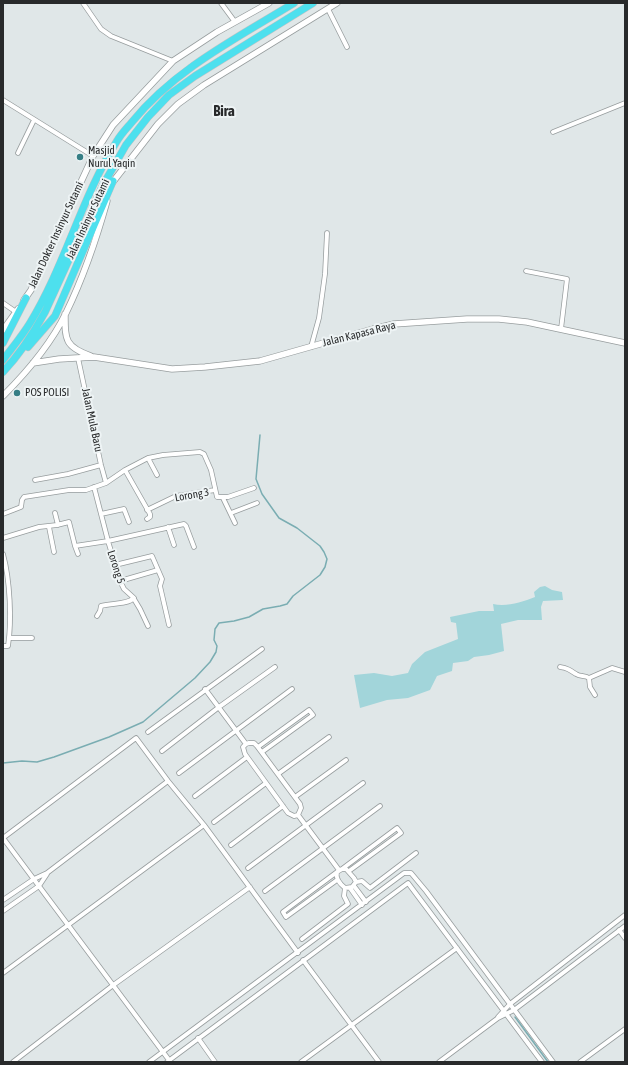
<!DOCTYPE html>
<html>
<head>
<meta charset="utf-8">
<style>
  body { margin:0 }
  #map { position:relative; width:628px; height:1065px; overflow:hidden; background:#e0e7e8; font-family:"Asap Condensed",sans-serif }
  canvas { display:block }
  .frame { position:absolute; inset:0; border:4px solid #282a2b; pointer-events:none }
</style>
</head>
<body>
<div id="map">
<canvas width="628" height="1065"></canvas>
<div class="frame"></div>
</div>
<script>
const ctx = document.querySelector('canvas').getContext('2d');
ctx.lineJoin = 'round';
function paint(path, color) { ctx.fillStyle = color; ctx.fill(path, 'evenodd'); }
function trace(path, color, width, dash) { ctx.strokeStyle = color; ctx.lineWidth = width; ctx.lineCap = dash ? 'butt' : 'round'; ctx.setLineDash(dash || []); ctx.stroke(path); }
function label(font, color, halo, rows, align = 'center') {
  ctx.font = font + ' "Asap Condensed",sans-serif'; ctx.lineWidth = 4; ctx.setLineDash([]); ctx.textBaseline = 'middle'; ctx.strokeStyle = halo; ctx.fillStyle = color; for (const [text, x, y, turn = 0] of rows) {
    ctx.save(); ctx.translate(x, y); ctx.rotate((+turn || 0) * Math.PI / 180); ctx.textAlign = isNaN(turn) ? turn : align; if (halo) ctx.strokeText(text, 0, 0); ctx.fillText(text, 0, 0); ctx.restore();
  }
}
paint(new Path2D(`
  M545 586 552 590 562 592 563 600 543 601 541 607 542 620H518L501 624 504 651 489 655 474 657 468 661 453 663 452 671 437 676 430 690 408 698 387 700 360 708 354 675 374 673 392 676 408 673 412 664 425 652 458 639 456 623 451 622 450 617 479 611H494L493 604C507 607 522 602 535 597L534 592 540 587Z`), '#a2d5da');
trace(new Path2D(`
  M3 763 22 761 37 762 54 757 109 737 143 722 195 678 210 662 216 652 217 646 214 640 215 629 219 623 234 621 249 617 263 609 280 606 287 604 293 596 320 575 325 567 327 559 324 552 320 546 297 528 279 518 262 494 256 479 260 435
  M515 1017 548 1062`), '#7aadb2', 1.5);
const street = new Path2D(`
  M83 3 101 29 111 36 173 61
  M221 3 235 22
  M328 9 347 47
  M3 100 93 156
  M553 132 625 103
  M18 153 34 120
  M526 271 567 279 561 329
  M3 303 16 312
  M311 347 319 318 325 274 327 233
  M78 358 101 465 106 483
  M148 458 157 475
  M125 470 150 514V517L147 519
  M35 480 68 474 101 465
  M94 487 108 541 120 581 124 589 134 598C127 605 111 603 101 606L100 611 97 616
  M223 498 235 523
  M147 510 176 496 215 490
  M55 513 58 525
  M231 513 257 503
  M3 514 21 507 22 500 24 497 69 490H86L106 483 125 470 148 458 163 455 200 452 204 454 211 470 217 497H228L254 488
  M101 514 124 509 129 522
  M49 527 54 552
  M168 527 174 545
  M3 538 39 527 57 525 69 522 75 546 108 541 184 524 186 526 194 547
  M75 546 78 554
  M3 554C10 580 12 620 8 646H3
  M115 565 152 556 162 579 160 586 169 625
  M120 581 158 570
  M134 599 140 609 148 626
  M9 638H32
  M560 667C567 668 570 670 576 674 580 677 585 675 589 678
  M589 678 612 668 625 672
  M589 678 590 687 595 695
  M205 689 246 744
  M148 732 262 649
  M249 743H254L257 746 300 804 301 808 298 815 294 816 288 813 245 754 243 747 246 744Z
  M258 747 309 710 313 715 262 752
  M162 751 219 707 275 667
  M179 773 292 689
  M278 774 329 737
  M195 796 247 757
  M295 797 346 760
  M298 815 339 870
  M214 822 266 783
  M3 838 136 738 168 781 204 825 298 953
  M3 838 169 1060
  M231 845 283 806
  M248 868 363 783
  M342 869 397 828 401 833 349 871
  M342 869H346L354 878 356 882 352 887 345 888C340 884 335 879 337 872Z
  M337 872 283 912 286 917 337 880
  M356 882 362 881 370 888 416 853
  M354 886 366 902
  M350 888 362 905
  M265 891 380 806
  M3 900 34 879 47 873 168 781
  M3 911 39 886 47 874
  M619 930 625 938
  M302 939 348 904 344 896 345 888
  M303 960 379 1062
  M3 973 204 825
  M498 1017 510 1004 625 915
  M198 1038 215 1062
  M13 1062 112 986 250 887
  M149 1062 404 873H411L426 891 553 1062
  M167 1062 408 883 542 1062
  M301 1062 457 948
  M439 1062 498 1018 514 1010 625 926
  M580 1062 625 1029`);
const secondary = new Path2D(`
  M112 183 158 124 178 104 204 85 337 3
  M24 300 31 290 93 156 113 125 173 61 217 32 269 3
  M65 314C65 340 65 347 91 356
  M3 330 18 309
  M33 363 59 359 94 357 172 369 205 367 260 361 373 329 394 324 467 319H499L527 322 625 343
  M3 396C27 372 51 344 66 313 82 280 97 237 107 201`);
const highway = new Path2D(`
  M3 343 26 298
  M28 347 55 316 113 181
  M3 360C12 348 22 336 30 323 65 266 81 198 117 141 121 134 127 128 132 122 175 69 237 38 294 3
  M3 372C20 354 33 334 45 312L103 185 126 145 148 117 169 95 195 76 313 3`);
trace(street, '#979d9e', 5.5);
trace(secondary, '#979d9e', 7);
trace(highway, '#c3c3c4', 8);
trace(street, '#fff', 4);
trace(secondary, '#fff', 5.5);
trace(highway, '#4de0ee', 7);
for (const [x, y, r, color] of [
  [80,157,4,"#367e85"],
  [17,393,4,"#367e85"]
]) { const dot = new Path2D(); dot.arc(x, y, r, 0, 2 * Math.PI); ctx.fillStyle = color; ctx.fill(dot); trace(dot, '#eef4f5', 1.5); }
label('11px', '#282a2b', '#eef4f5', [
  ["Masjid",88,151],
  ["Nurul Yaqin",88,164],
  ["POS POLISI",25,393]
], 'left');
label('11px', '#282a2b', '#eef4f5', [
  ["Jalan Insinyur Sutami",88,219,-65],
  ["Jalan Dokter Insinyur Sutami",56,235,-65],
  ["Jalan Kapasa Raya",359,334,-14],
  ["Jalan Mula Baru",92,420,78],
  ["Lorong 3",192,495,-10],
  ["Lorong 5",116,567,72]
]);
label('bold 15px', '#282a2b', '#eef4f5', [
  ["Bira",224,111]
]);
</script>
</body>
</html>
